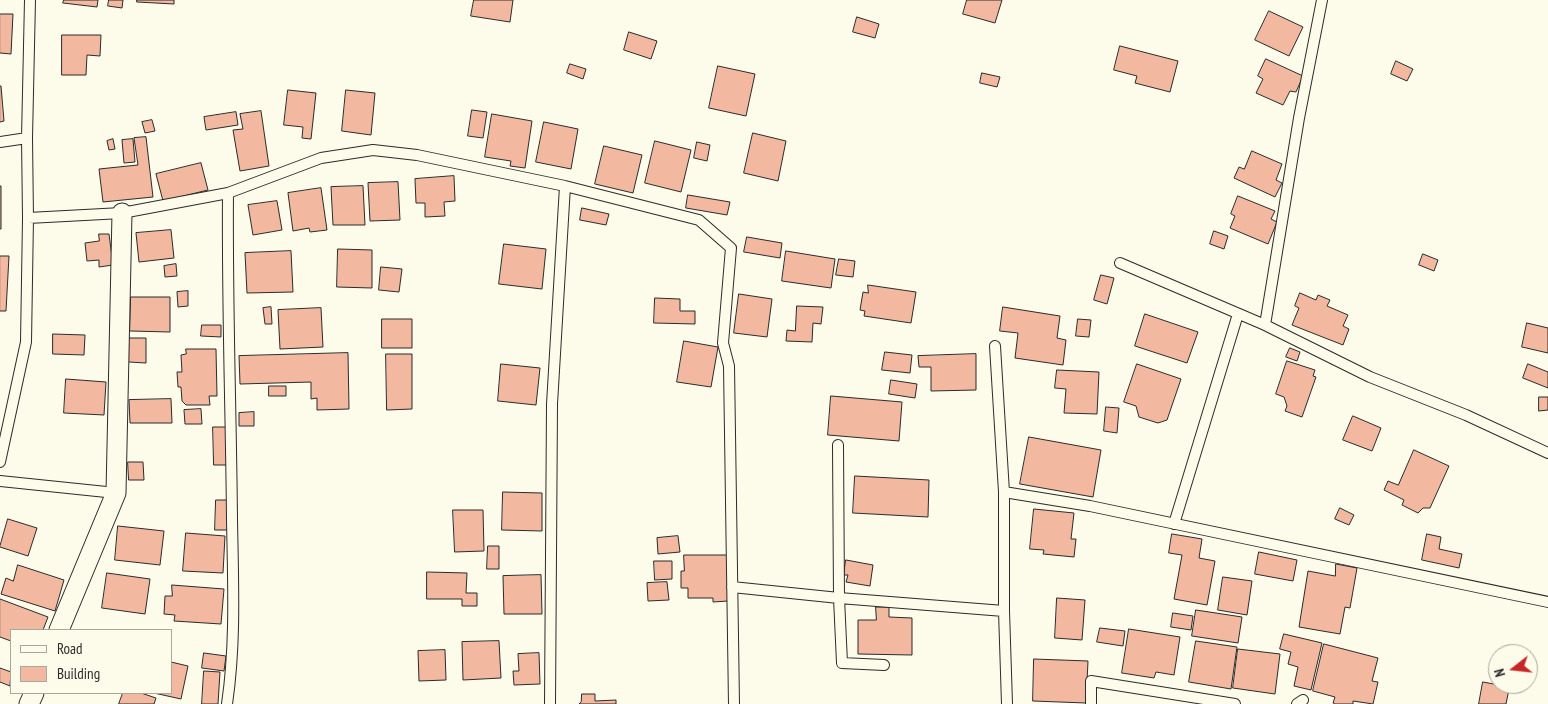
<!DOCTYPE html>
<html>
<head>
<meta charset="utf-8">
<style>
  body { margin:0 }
  #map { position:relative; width:1548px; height:704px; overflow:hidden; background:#fdfbea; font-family:"PT Sans Narrow",sans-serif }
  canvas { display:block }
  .legend { position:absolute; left:10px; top:629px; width:162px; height:65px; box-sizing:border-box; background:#fdfbea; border:1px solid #a9a89e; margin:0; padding:6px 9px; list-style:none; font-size:15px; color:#2b2b2b }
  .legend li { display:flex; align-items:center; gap:10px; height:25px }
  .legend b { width:25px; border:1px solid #a9a89e }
  .north { position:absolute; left:1488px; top:644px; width:50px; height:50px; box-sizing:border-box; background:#fdfbea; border:1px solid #a9a89e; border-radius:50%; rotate:254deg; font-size:14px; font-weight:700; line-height:20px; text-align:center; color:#2b2b2b }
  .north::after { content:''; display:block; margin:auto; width:18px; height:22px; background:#c62828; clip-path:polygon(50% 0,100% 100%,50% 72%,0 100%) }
</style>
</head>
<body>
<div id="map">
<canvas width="1548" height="704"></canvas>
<ul class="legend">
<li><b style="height:6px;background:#fdfbea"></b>Road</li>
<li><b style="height:14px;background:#f2b8a0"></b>Building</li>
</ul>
<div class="north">N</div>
</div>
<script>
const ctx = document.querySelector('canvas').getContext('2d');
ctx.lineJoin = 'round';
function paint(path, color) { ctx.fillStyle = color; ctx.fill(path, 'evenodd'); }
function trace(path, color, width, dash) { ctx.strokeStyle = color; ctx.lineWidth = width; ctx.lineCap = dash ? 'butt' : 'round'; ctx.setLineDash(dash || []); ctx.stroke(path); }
const building = new Path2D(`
  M64 0H98L97 7 63 3Z
  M109 0H123L122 8 108 6Z
  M137 0H174V4L137 2Z
  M474 0H513L510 22 471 16Z
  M967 0H1002L995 23 963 14Z
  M1269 11 1303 27 1289 56 1255 40Z
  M0 14H13L11 54 0 53Z
  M857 17 879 24 875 38 853 32Z
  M629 32 657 41 651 59 624 50Z
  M62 35H101L100 56 87 55 86 75H62Z
  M1120 46 1178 61 1170 92 1135 83 1137 76 1114 70Z
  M1266 59 1303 76 1296 92 1290 91 1283 105 1256 93 1263 79 1258 76Z
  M1396 61 1413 69 1407 81 1391 74Z
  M570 64 586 69 583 79 567 73Z
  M718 66 755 74 746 116 709 108Z
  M982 73 1000 77 997 87 980 83Z
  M0 86H1L4 121 0 122Z
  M288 90 316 93 311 139 302 138 303 127 284 125Z
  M346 90 375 93 371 135 342 131Z
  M472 110 487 112 483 138 468 136Z
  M261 111 269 166 240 171 233 130 243 129 240 114Z
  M236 112 238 125 206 130 204 117Z
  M492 114 532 121 525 168 510 166 511 161 485 157Z
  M152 120 155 131 145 133 142 122Z
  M544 122 578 129 571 169 536 162Z
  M753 133 786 141 778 181 744 173Z
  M146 137 153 197 103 202 99 169 138 165 134 138Z
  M113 139 115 149 109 150 107 141Z
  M133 139 135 162 124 163 122 140Z
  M655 141 691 150 681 192 645 183Z
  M697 142 710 145 707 161 694 158Z
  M604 146 642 155 633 193 595 184Z
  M1252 151 1282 164 1276 180 1282 183 1275 197 1234 178 1239 167 1244 169Z
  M201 163 208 190 163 201 156 174Z
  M454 176 455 201 444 202 445 216 425 217V203H416L415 179Z
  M398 182 400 220 370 221 368 183Z
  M0 186H1V229H0Z
  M363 186 365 225H333L331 187Z
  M321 188 327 230 310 232 309 228 293 231 288 193Z
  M688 195 730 202 727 215 686 208Z
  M1238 196 1275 211 1271 219 1277 222 1268 244 1230 228 1235 216 1231 214Z
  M277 201 282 230 253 235 248 205Z
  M582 208 609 214 606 225 580 220Z
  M171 230 174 258 139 262 136 233Z
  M1214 231 1228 236 1224 249 1210 244Z
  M99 234H109L113 265 99 267V260L87 261 85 243 99 241Z
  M747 237 782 243 780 258 744 252Z
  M504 244 546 249 542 289 499 284Z
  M338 249 372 250V288L337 287Z
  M291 251 293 292 247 293 245 253Z
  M786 251 835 259 831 288 782 281Z
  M1423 254 1438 260 1434 271 1419 265Z
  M0 256H9L6 311H0Z
  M839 259 855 261 853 277 836 275Z
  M176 264 177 276 165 277 164 266Z
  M381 267 402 269 399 292 379 290Z
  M1101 275 1114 278 1107 304 1094 300Z
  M868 285 916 292 911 323 864 316 865 311 860 310 863 292 868 293Z
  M188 291V306L178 307 177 292Z
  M1300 293 1316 300 1318 295 1330 300 1327 306 1348 315 1343 326 1349 329 1343 345 1292 325 1299 308 1295 306Z
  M739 294 772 299 767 337 734 333Z
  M131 297H170V332L130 331Z
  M655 298 680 299V311H695V324L654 323Z
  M797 306 823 307 821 324 813 323 812 342 786 341 787 330 795 331Z
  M271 307 272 324H265L263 308Z
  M1003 307 1060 316 1057 338 1066 340 1063 365 1015 358 1018 333 1000 331Z
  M321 308 323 347 280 349 278 310Z
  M1145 314 1198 332 1187 363 1135 346Z
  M382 319H412V348H382Z
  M1078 319 1091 320 1089 337 1076 336Z
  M1527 323 1548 328V353L1522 347Z
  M202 325H221V337L201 336Z
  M53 334 85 335 84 355 53 354Z
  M129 338H146V363L129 362Z
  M684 341 718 347 711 387 677 382Z
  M1290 348 1300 352 1297 361 1286 357Z
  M186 349H216L217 396H209L210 405H186L182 401 181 387H178L177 372H182L181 355 186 354Z
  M885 352 912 355 910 373 882 370Z
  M348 353 349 409 317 410V398L311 399V382L240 384 239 356Z
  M386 354H412V409L387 410Z
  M976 354V390L931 391V367H919L918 356Z
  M1287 361 1315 370 1313 376 1316 377 1302 417 1285 411 1287 406 1284 397 1276 394Z
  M501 364 540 368 536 405 498 401Z
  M1137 364 1181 379 1167 420 1158 423 1139 417 1136 406 1124 402Z
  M1528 364 1548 372V388L1523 378Z
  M1057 370 1099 372 1097 414 1064 413 1066 389 1055 388Z
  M66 379 106 382 104 415 64 413Z
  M891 380 917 384 915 398 889 394Z
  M269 386H286V396H269Z
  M831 396 902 402 899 441 828 435Z
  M1539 397H1548V410L1539 411Z
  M171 399 172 423H130L129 400Z
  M1106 407 1119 408 1117 433 1104 431Z
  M201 409 202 424H185L184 410Z
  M254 412V426H239V413Z
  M1353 416 1381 428 1372 451 1343 440Z
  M213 427H228V465H214Z
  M1029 437 1101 450 1093 497 1020 484Z
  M1414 450 1449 466 1430 508H1423L1418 513 1402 505 1404 500 1384 490 1388 481 1398 485Z
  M128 462H143L144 480H129Z
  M855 476 929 480 928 517 853 513Z
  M503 492 542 493V531L502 530Z
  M216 500H229L228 530H215Z
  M1340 508 1354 515 1349 525 1335 519Z
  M1034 509 1074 513 1071 539H1076L1074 557 1043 554 1044 550 1030 549Z
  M453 510H483L484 551 455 552Z
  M8 519 37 528 28 556 0 547Z
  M118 526 164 531 160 565 115 560Z
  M186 533 225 536 223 573 183 571Z
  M1172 534 1202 539 1199 558 1215 561 1207 605 1174 599 1182 555 1169 553Z
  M1427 534 1441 537 1439 549 1462 554 1459 568 1422 560Z
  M678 536 680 552 658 554 657 538Z
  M488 546H499V569H487Z
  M1259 552 1297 560 1293 581 1255 574Z
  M684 555H728V601L713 602V598H688V588H681V571H684Z
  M846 560 873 565 870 586 846 582 848 575H844Z
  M654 561H672V579L655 580Z
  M1336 564 1357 568 1350 608 1345 607 1340 634 1299 627 1308 571 1335 576Z
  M18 565 64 580 55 611 1 594 6 578 13 581Z
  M427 572 467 573 466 593H477V606H462V599H427Z
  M107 573 150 579 145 614 102 608Z
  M541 575 542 614H504L503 576Z
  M1223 577 1252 581 1247 615 1218 610Z
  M667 582 669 600 648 601 647 583Z
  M172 585 224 589 221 624 174 621 175 615 164 614 165 596H172Z
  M1057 598 1085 600 1082 640 1055 638Z
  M0 599 48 617 43 630H11V641L0 637Z
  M876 607H889V617L912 618V655L858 654V620H876Z
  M1196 610 1242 617 1238 643 1192 636Z
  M1173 613 1193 616 1191 630 1171 627Z
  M1100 628 1125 631 1123 646 1097 642Z
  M1129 629 1180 637 1174 675 1156 672 1154 678 1122 673Z
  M1284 634 1322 643 1311 690 1294 686 1298 667 1288 664 1291 652 1280 649Z
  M499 641 501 678 463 680 462 642Z
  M1196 641 1237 647 1231 689 1189 682Z
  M1324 644 1378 658 1372 681 1378 682 1373 704 1353 701V704H1335L1333 703 1335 697 1313 691Z
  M1238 649 1280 654 1275 694 1233 688Z
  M445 650 446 680 419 681 418 651Z
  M204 653 226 656 224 671 202 668Z
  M539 653 540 684 514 685 513 671H519L518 654Z
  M1034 659 1088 661 1086 703 1033 701Z
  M171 662 188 666 181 699 154 693H171Z
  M0 668 11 672 10 686 0 682Z
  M204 671 220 672 218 704H202Z
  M1483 682 1499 685 1510 684 1506 704H1479Z
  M123 693H141L156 698 154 704H119Z
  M582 694H595V701L616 700V704H579L581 702Z`);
paint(building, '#f2b8a0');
trace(building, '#2b2b2b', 1);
const service = new Path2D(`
  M0 142 27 138
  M28 218 122 213 228 193 321 158 373 150 417 155 565 186 699 220 731 248 723 343 729 366 734 704
  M1120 263 1265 325 1370 377 1466 415 1548 453
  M1265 325 1299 118 1322 0
  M995 346 1004 492V611L1007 704
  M838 445 839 598 842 663 884 665
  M0 462 26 342 28 218 27 138 30 0
  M0 481 116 493
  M1004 492 1090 506 1548 602
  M1174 524 1238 314
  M732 587 839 598 1004 611
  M227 704C236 643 233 580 232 519 231 410 227 302 228 193
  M550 704 552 404 565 186
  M1091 704V681L1235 704
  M1297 704 1303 700`);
const minor = new Path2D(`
  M59 630 116 493 122 213
  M29 704 34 693`);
trace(service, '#2b2b2b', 12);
trace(minor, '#2b2b2b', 21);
trace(service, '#fdfbea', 10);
trace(minor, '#fdfbea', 19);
</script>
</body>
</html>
